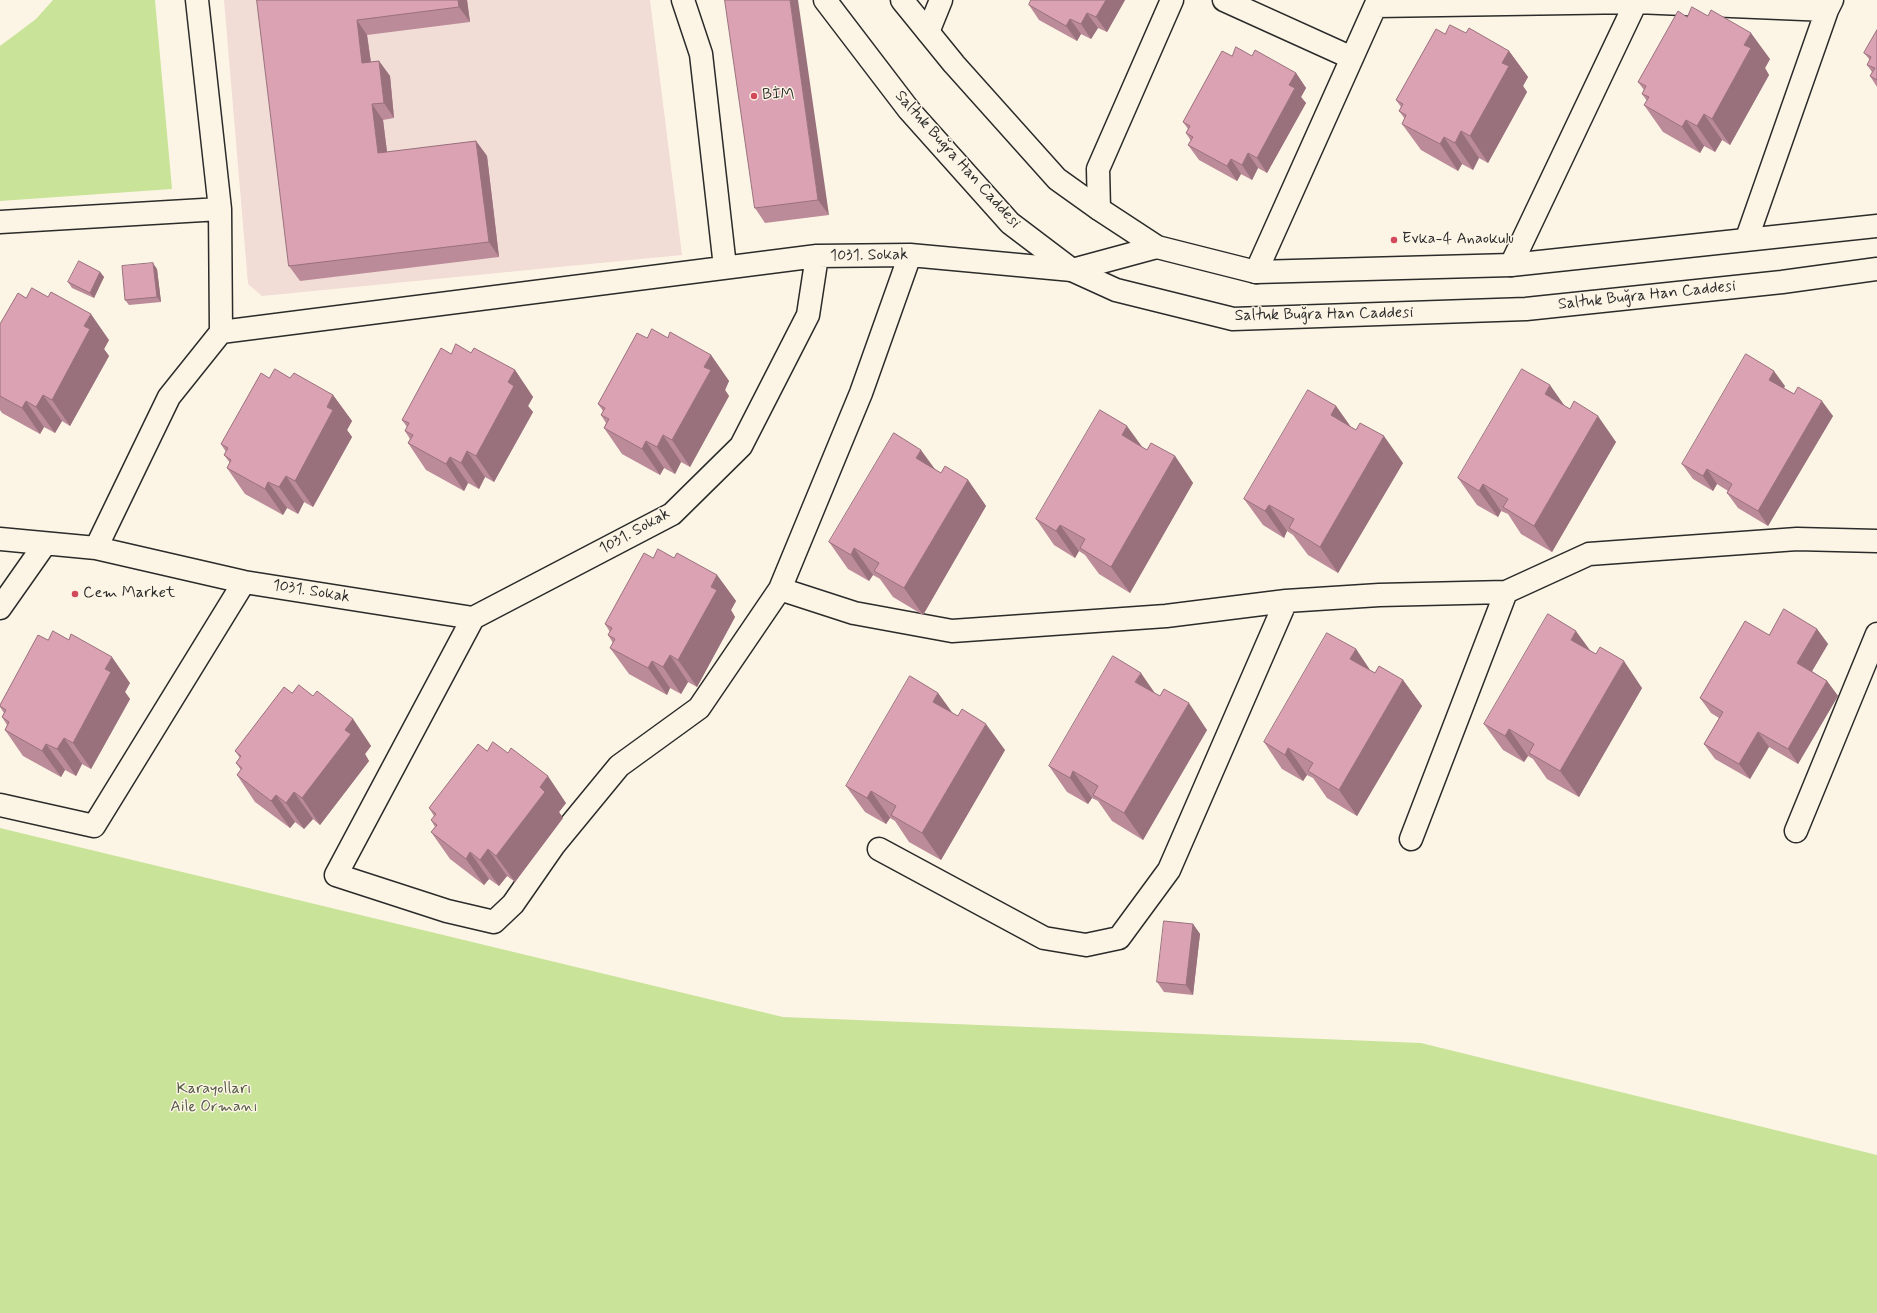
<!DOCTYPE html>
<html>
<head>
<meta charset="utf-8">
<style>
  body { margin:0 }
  canvas { display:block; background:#fcf5e5 }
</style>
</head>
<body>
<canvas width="1877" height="1313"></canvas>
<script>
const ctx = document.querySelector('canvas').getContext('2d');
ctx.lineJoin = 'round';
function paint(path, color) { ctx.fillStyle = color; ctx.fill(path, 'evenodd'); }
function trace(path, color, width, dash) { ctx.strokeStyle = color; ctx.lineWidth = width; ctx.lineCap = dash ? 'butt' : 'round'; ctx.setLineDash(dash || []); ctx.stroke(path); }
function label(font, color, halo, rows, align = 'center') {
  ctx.font = font + ' Mynerve,sans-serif'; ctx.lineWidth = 3; ctx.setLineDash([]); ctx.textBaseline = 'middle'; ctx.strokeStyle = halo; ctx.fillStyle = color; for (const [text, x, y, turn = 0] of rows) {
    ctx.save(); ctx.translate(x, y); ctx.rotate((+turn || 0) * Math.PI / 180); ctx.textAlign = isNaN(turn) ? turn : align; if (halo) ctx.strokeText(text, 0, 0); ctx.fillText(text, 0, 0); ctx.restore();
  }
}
paint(new Path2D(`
  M224 0H650L682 255 262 296 248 284Z`), '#f2dcd6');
paint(new Path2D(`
  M53 0H155L172 189 0 201V46L36 19Z
  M0 828 783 1017 1421 1043 1877 1155V1313H0Z`), '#c9e399');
const street = new Path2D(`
  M683 0 701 54 725 267
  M1224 0 1352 58
  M1376 6 1636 2 1637 0
  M928 32 941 0
  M1099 209 1098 169 1172 0
  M0 222 220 209
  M1747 238 1827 10
  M910 255 861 393 780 589 854 613 952 631 1166 616 1286 601 1379 595 1506 592 1589 554 1797 539 1877 541
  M1511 265 1636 2 1827 10 1832 0
  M1256 272 1378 0
  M221 332 817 256 910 255 1072 270 1157 247
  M0 539 96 548 244 582 473 618 672 514 741 446 808 315 817 256
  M96 548 169 397 221 332 220 209 197 0
  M0 608 45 544
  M473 618 336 875 447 911 494 922 513 904 554 845 619 766 699 708 780 589
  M0 805 94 826 244 582
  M1796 831 1877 634
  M1411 839 1506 592
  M879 849 1044 938 1086 945 1119 938 1169 870 1286 601`);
const secondary = new Path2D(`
  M825 0 909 110 1010 223 1072 270 1116 290 1233 319 1526 309 1782 282 1877 269
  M902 0 954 64 1057 179 1099 209 1157 247 1256 272 1511 265 1877 226`);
trace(street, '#2b2b2b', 25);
trace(secondary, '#2b2b2b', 25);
trace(street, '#fcf5e5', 22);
trace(secondary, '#fcf5e5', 22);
paint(new Path2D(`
  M257 0H467L470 22 367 35 371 62 379 61 390 76 394 118 383 120 387 152 476 141 487 156 499 257 300 281 289 266Z
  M725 0 829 215 765 223 755 208Z
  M1125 0 1107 32 1098 28 1091 39 1081 34 1077 41 1039 20 1029 5Z
  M1877 30V87L1870 76 1872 72 1867 65 1870 60 1864 53Z
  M1466 33 1509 51 1528 77 1523 86 1527 92 1488 163 1479 158 1473 170 1462 164 1458 171 1421 150 1402 124 1405 119 1399 111 1401 107 1396 100 1445 34Z
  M1232 56H1252L1296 73 1306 88 1301 97 1306 103 1267 173 1258 168 1252 180 1241 174 1237 181 1199 160 1188 145 1191 141 1186 133 1188 129 1183 122Z
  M1770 59 1765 68 1769 75 1730 145 1722 140 1715 152 1704 146 1700 153 1663 132 1644 105 1647 101 1642 94 1644 90 1638 82Z
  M157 269 161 302 129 305 125 300Z
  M100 272 104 277 94 298 72 288 68 282Z
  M0 324 109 340 104 349 109 356 70 426 62 421 55 433 44 427 40 434 2 413 0 410Z
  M647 338H668L711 355 729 381 725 390 729 396 690 467 681 462 675 474 664 468 660 475 622 454 604 428 606 423 601 415 603 411 598 404Z
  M471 353 515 370 533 397 528 406 533 412 494 482 485 477 479 489 468 483 464 491 426 470 408 443 410 439 405 431 407 427 402 420 451 354Z
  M269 378H290L333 395 352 421 347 430 352 437 313 507 304 502 298 514 287 508 283 515 245 494 227 468 230 463 224 455 226 452 221 444Z
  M1785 386 1784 388 1833 416 1768 526 1738 508 1727 493 1728 491 1717 484 1713 491 1693 479 1682 464Z
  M1336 406 1351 427 1403 463 1338 573 1308 555 1293 535 1287 531 1284 538 1263 525 1244 499Z
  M1565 406 1616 442 1552 552 1521 534 1508 514 1501 511 1498 517 1477 505 1458 478Z
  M1142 447 1147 450 1175 456 1193 483 1130 593 1099 574 1085 555 1079 551 1075 558 1054 545 1036 519Z
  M936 470 941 473 968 480 986 506 923 615 893 597 880 579 873 575 869 581 848 569 829 542Z
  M653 558H674L717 575 736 601 731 610 735 617 697 687 688 682 681 694 670 688 667 695 629 674 610 648 613 643 608 635 610 632 605 624Z
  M1817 629 1828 644 1812 671 1827 681 1838 696 1798 764 1769 747 1750 779 1715 759 1704 744 1719 718 1711 713 1700 698 1769 635Z
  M1356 649 1370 670 1375 673 1403 680 1422 706 1357 816 1327 798 1313 778 1307 775 1303 781 1282 769 1264 742Z
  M1591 651 1642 688 1579 797 1547 779 1533 759 1528 756 1524 762 1503 750 1484 724Z
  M130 683 125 692 130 699 91 769 82 764 76 776 65 770 61 777 23 756 5 730 7 725 2 717 4 713 0 707V705Z
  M292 693 313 696 353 719 371 746 365 754 369 761 320 825 313 819 304 829 295 822 290 828 255 802 237 775 241 770 236 763 240 758 235 751Z
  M938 693 952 713 1005 750 941 860 909 842 895 821 890 818 886 824 865 812 846 786Z
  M1155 693 1207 730 1143 840 1112 821 1098 801 1092 798 1088 804 1067 792 1049 766Z
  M487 751 566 803 559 812 563 818 515 882 507 876 499 886 489 879 484 885 450 859 431 832 435 827 431 820 434 816 429 808Z
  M1193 924 1200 934 1193 995 1164 992 1157 982Z`), '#bc8b9a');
paint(new Path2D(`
  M458 0H467L470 22 459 7Z
  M790 0H798L829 215 818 200Z
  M1106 0H1125L1107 32 1096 17Z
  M1087 13 1098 28 1091 39 1081 24Z
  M1070 19 1081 34 1077 41 1066 26Z
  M357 20 367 35 373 78 362 63Z
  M1751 33 1770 59 1765 68 1769 75 1730 145 1712 119 1744 45Z
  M1509 51 1528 77 1523 86 1527 92 1488 163 1470 136 1502 63Z
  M379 61 390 76 394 118 384 103Z
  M1296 73 1306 88 1301 97 1306 103 1267 173 1257 158 1289 85Z
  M372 104 383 120 389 168 378 153Z
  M1704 114 1722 140 1715 152 1697 126Z
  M1686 120 1704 146 1700 153 1682 127Z
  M1461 131 1479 158 1473 170 1455 143Z
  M1444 137 1462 164 1458 171 1440 144Z
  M476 141 487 156 499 257 489 242Z
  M1248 153 1258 168 1252 180 1242 165Z
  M1231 159 1241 174 1237 181 1227 166Z
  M153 263 157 269 161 302 157 297Z
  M100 272 104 277 94 298 90 293Z
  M91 314 109 340 104 349 109 356 70 426 52 400 84 326Z
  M711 355 729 381 725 390 729 396 690 467 672 440 704 367Z
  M515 370 533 397 528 406 533 412 494 482 476 456 508 382Z
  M1774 371 1785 386 1780 395 1769 380Z
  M1550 385 1569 412 1545 394Z
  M43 395 62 421 55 433 36 407Z
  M333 395 352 421 347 430 352 437 313 507 295 481 327 407Z
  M26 401 44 427 40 434 22 408Z
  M1822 401 1833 416 1768 526 1758 511Z
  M1336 406 1355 433 1331 415Z
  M1598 416 1616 442 1552 552 1534 526Z
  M1127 426 1146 452 1122 435Z
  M663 435 681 462 675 474 657 447Z
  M1384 436 1403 463 1338 573 1320 547Z
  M646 441 664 468 660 475 642 449Z
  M921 450 940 476 916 458Z
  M467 451 485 477 479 489 461 463Z
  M1175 456 1193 483 1130 593 1111 567Z
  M450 457 468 483 464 491 446 464Z
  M1707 469 1717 484 1713 491 1703 476Z
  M286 476 304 502 298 514 279 487Z
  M968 480 986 506 923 615 904 588Z
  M268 482 287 508 283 515 265 489Z
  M1483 484 1501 511 1498 517 1479 491Z
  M1269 505 1287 531 1284 538 1265 511Z
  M1060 525 1079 551 1075 558 1056 531Z
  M854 548 873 575 869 581 851 555Z
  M717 575 736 601 731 610 735 617 697 687 678 660 711 587Z
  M1817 629 1828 644 1808 678 1797 663Z
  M1576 631 1595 657 1571 640Z
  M1356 649 1374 676 1350 659Z
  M670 655 688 682 681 694 663 667Z
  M112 657 130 683 125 692 130 699 91 769 73 743 105 669Z
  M652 661 670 688 667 695 648 668Z
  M1624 661 1642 688 1579 797 1560 771Z
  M1141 673 1159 699 1135 682Z
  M1403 680 1422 706 1357 816 1339 790Z
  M1827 681 1838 696 1798 764 1788 749Z
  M938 693 957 719 933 702Z
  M1189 703 1207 730 1143 840 1124 813Z
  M353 719 371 746 365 754 369 761 320 825 302 798 345 730Z
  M986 724 1005 750 941 860 922 833Z
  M1509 729 1528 756 1524 762 1505 736Z
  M1758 732 1769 747 1750 779 1739 764Z
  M64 738 82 764 76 776 57 749Z
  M46 744 65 770 61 777 42 751Z
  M1288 748 1307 775 1303 781 1285 755Z
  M1073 771 1092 798 1088 804 1070 778Z
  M548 776 566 803 559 812 563 818 515 882 496 856 540 787Z
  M871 791 890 818 886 824 867 798Z
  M294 792 313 819 304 829 286 803Z
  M276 795 295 822 290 828 271 801Z
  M488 849 507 876 499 886 480 860Z
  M470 852 489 879 484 885 466 859Z
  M1193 924 1200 934 1193 995 1186 985Z`), '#99717d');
const building = new Path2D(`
  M257 0H458L459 7 357 20 362 63 379 61 384 103 372 104 378 153 476 141 489 242 289 266Z
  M725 0H790L818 200 755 208Z
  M1031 0H1106L1096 17 1087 13 1081 24 1070 19 1066 26 1029 5Z
  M1692 7 1708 16 1711 10 1751 33 1744 45 1751 48 1712 119 1704 114 1697 126 1686 120 1682 127 1644 105 1649 97 1642 94 1646 86 1638 82 1678 11 1687 17Z
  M1450 25 1466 33 1469 28 1509 51 1502 63 1509 66 1470 136 1461 131 1455 143 1444 137 1440 144 1402 124 1406 115 1399 111 1403 104 1396 100 1436 29 1445 34Z
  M1877 30V80L1870 76 1875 68 1867 65 1871 57 1864 53Z
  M1236 47 1252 56 1255 50 1296 73 1289 85 1295 88 1257 158 1248 153 1242 165 1231 159 1227 166 1188 145 1193 137 1186 133 1190 126 1183 122 1222 51 1232 56Z
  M79 261 100 272 90 293 68 282Z
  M153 263 157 297 125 300 122 266Z
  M32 288 48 297 51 292 91 314 84 326 90 329 52 400 43 395 36 407 26 401 22 408 0 396V324L18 293 26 298Z
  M652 329 668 338 670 332 711 355 704 367 711 370 672 440 663 435 657 447 646 441 642 449 604 428 609 419 601 415 605 408 598 404 637 333 647 338Z
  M456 344 471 353 474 348 515 370 508 382 514 386 476 456 467 451 461 463 450 457 446 464 408 443 413 435 405 431 409 423 402 420 441 348 451 354Z
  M1746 354 1774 371 1769 380 1794 394 1798 387 1822 401 1758 511 1727 493 1732 484 1707 469 1703 476 1682 464Z
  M275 369 290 378 294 373 333 395 327 407 333 410 295 481 286 476 279 487 268 482 265 489 227 468 231 460 224 455 228 448 221 444 261 373 269 378Z
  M1522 369 1550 385 1545 394 1570 409 1574 401 1598 416 1534 526 1503 507 1508 499 1483 484 1479 491 1458 478Z
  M1308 390 1336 406 1331 415 1356 430 1360 423 1384 436 1320 547 1289 528 1294 519 1269 505 1265 511 1244 499Z
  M1100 410 1127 426 1122 435 1147 450 1151 443 1175 456 1111 567 1080 548 1085 539 1060 525 1056 531 1036 519Z
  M894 433 921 450 916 458 941 473 945 466 968 480 904 588 874 571 879 563 854 548 851 555 829 542Z
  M658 549 674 558 677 553 717 575 711 587 717 590 678 660 670 655 663 667 652 661 648 668 610 648 615 639 608 635 612 628 605 624 644 553 653 558Z
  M1784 609 1817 629 1797 663 1827 681 1788 749 1758 732 1739 764 1704 744 1723 712 1700 698 1745 621 1769 635Z
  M1548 614 1576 631 1571 640 1596 654 1600 647 1624 661 1560 771 1529 753 1534 744 1509 729 1505 736 1484 724Z
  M53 631 69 640 71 634 112 657 105 669 111 672 73 743 64 738 57 749 46 744 42 751 5 730 9 722 2 717 6 710 0 706V705L38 635 48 640Z
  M1327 633 1356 649 1350 659 1375 673 1379 666 1403 680 1339 790 1308 771 1313 763 1288 748 1285 755 1264 742Z
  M1113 656 1141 673 1135 682 1160 696 1164 689 1189 703 1124 813 1093 795 1098 786 1073 771 1070 778 1049 766Z
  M910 676 938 693 933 702 958 716 962 709 986 724 922 833 891 815 896 806 871 791 867 798 846 786Z
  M299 685 313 696 317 691 353 719 345 730 351 734 302 798 294 792 286 803 276 795 271 801 237 775 242 768 236 763 241 756 235 751 284 687 292 693Z
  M493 742 508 753 511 748 548 776 540 787 545 792 496 856 488 849 480 860 470 852 466 859 431 832 437 825 431 820 436 814 429 808 478 744 487 751Z
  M1164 921 1193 924 1186 985 1157 982Z`);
paint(building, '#dba2b3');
trace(building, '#99717d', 1);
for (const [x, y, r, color] of [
  [754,96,4,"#d1495b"],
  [1394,240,4,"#d1495b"],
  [75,594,4,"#d1495b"]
]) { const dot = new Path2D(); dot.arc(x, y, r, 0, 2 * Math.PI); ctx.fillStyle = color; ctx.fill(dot); trace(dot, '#fcf5e5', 1.5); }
label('16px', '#2b2b2b', '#fcf5e5', [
  ["BİM",762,96],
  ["Evka-4 Anaokulu",1402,240],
  ["Cem Market",83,594]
], 'left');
label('16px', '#2b2b2b', '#fcf5e5', [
  ["Saltuk Buğra Han Caddesi",957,160,48],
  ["1031. Sokak",869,256,-1],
  ["Saltuk Buğra Han Caddesi",1647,296,-6],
  ["Saltuk Buğra Han Caddesi",1324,315,-1],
  ["1031. Sokak",635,532,-29],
  ["1031. Sokak",311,592,9]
]);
label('16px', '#525946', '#fcf5e5', [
  ["Karayolları",214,1090],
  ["Aile Ormanı",214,1108]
]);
</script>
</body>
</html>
